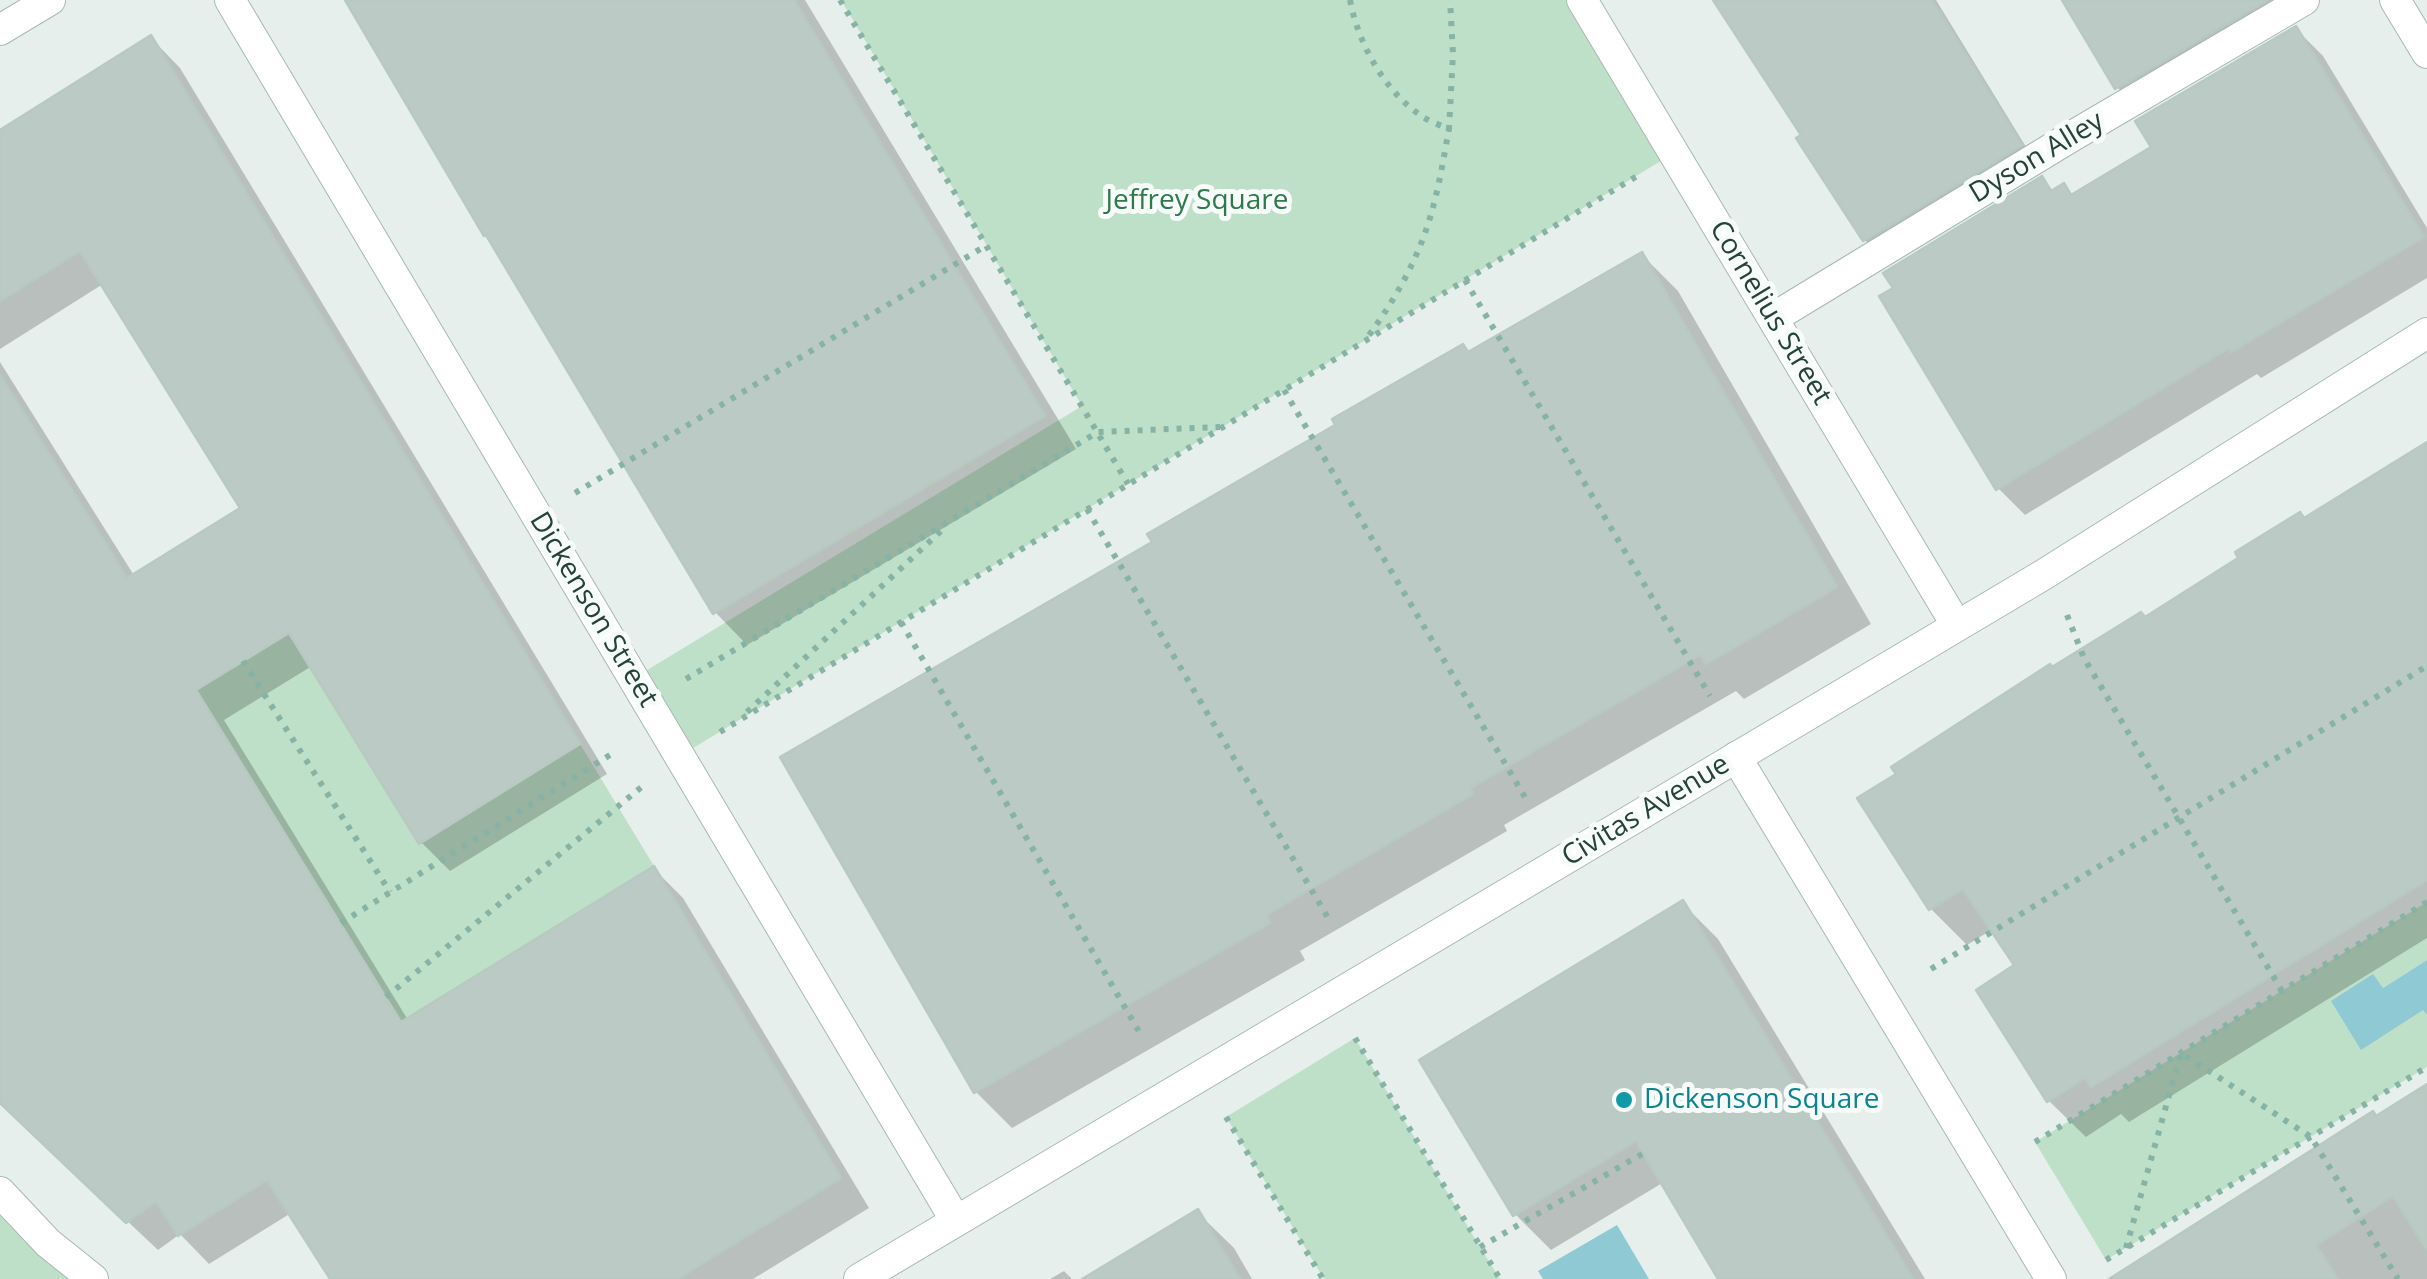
<!DOCTYPE html>
<html>
<head>
<meta charset="utf-8">
<style>
  body { margin:0 }
  canvas { display:block; background:#e6efeb }
</style>
</head>
<body>
<canvas width="2427" height="1279"></canvas>
<script>
const ctx = document.querySelector('canvas').getContext('2d');
ctx.lineJoin = 'round';
function paint(path, color) { ctx.fillStyle = color; ctx.fill(path, 'evenodd'); }
function trace(path, color, width, dash) { ctx.strokeStyle = color; ctx.lineWidth = width; ctx.lineCap = dash ? 'butt' : 'round'; ctx.setLineDash(dash || []); ctx.stroke(path); }
function label(font, color, halo, rows, align = 'center') {
  ctx.font = font + ' "Open Sans",sans-serif'; ctx.lineWidth = 10; ctx.setLineDash([]); ctx.textBaseline = 'middle'; ctx.strokeStyle = halo; ctx.fillStyle = color; for (const [text, x, y, turn = 0] of rows) {
    ctx.save(); ctx.translate(x, y); ctx.rotate((+turn || 0) * Math.PI / 180); ctx.textAlign = isNaN(turn) ? turn : align; if (halo) ctx.strokeText(text, 0, 0); ctx.fillText(text, 0, 0); ctx.restore();
  }
}
paint(new Path2D(`
  M841 0H1582L1674 153 680 756 634 678 1082 406Z
  M289 633 419 843 580 744 654 866 401 1022 196 690Z
  M2427 902V960L2383 988 2331 1001 2424 1010 2427 1015V1067L2106 1260 2035 1142Z
  M1355 1038 1480 1247 1500 1279H1324L1226 1117Z
  M0 1186 100 1279H0Z`), '#bfe0c8');
paint(new Path2D(`
  M2427 960V1015L2423 1010 2361 1050 2331 1001 2373 974 2383 988Z
  M1617 1225 1649 1279H1543L1538 1271Z`), '#8ec9d4');
paint(new Path2D(`
  M348 0H805L1076 449 747 645 715 612 495 245 486 235Z
  M1715 0H1936L2034 160 1879 254 1865 240 1804 136Z
  M2063 0H2283L2131 101 2117 87Z
  M2296 29 2323 56 2427 228V278L2261 378 2257 374 2025 515 1998 488 2041 180 2054 192 2063 186 2074 196 2155 147Z
  M151 38 180 68 607 774 450 871 421 842 312 666 224 720 408 1020 654 869 683 898 869 1208 753 1279H333L291 1213 209 1264 180 1234 158 1250 0 1101V362L135 577 243 509 103 284 0 349V133Z
  M1642 255 1678 291 1871 624 1744 699 1736 691 1504 825 1507 831 1300 951 1305 960 1012 1128 976 1092 1156 543 1469 354Z
  M2427 445V938L2129 1122 2121 1114 2086 1137 2049 1101 1979 991 2018 966 1993 929 1967 945 1931 909 2053 670 2145 620Z
  M1682 903 1718 939 1925 1279H1721L1664 1182 1551 1250 1515 1214Z
  M2427 1086V1279H2147L2376 1118Z
  M1197 1212 1234 1248 1252 1279H1087Z
  M1064 1271 1072 1279H1050Z`), '#0003');
const building = new Path2D(`
  M345 0H794L1045 416 713 614 486 235 484 236Z
  M1713 0H1932L2022 145 1863 241 1796 138 1801 135Z
  M2062 0H2267L2115 89Z
  M2296 26 2424 237 2231 352 2229 348 1996 490 1879 296 1893 288 1883 273 2042 176 2051 191 2064 183 2071 195 2151 147 2135 121Z
  M151 35 580 744 419 844 289 633 196 690 401 1022 654 866 841 1178 677 1279H330L267 1180 178 1236 156 1201 126 1223 0 1103V375L127 578 240 508 80 251 0 301V130Z
  M1642 252 1837 587 1706 664 1700 655 1470 788 1473 794 1266 915 1270 923 974 1093 780 757 1152 542 1147 534 1335 425 1332 419 1463 344 1468 352Z
  M2427 442V880L2091 1087 2085 1078 2047 1102 1976 990 2014 965 1963 889 1929 910 1857 798 1896 774 1891 767 2050 664 2052 667 2141 612 2145 617 2238 558 2235 552 2300 512 2304 518Z
  M1683 900 1913 1279H1718L1636 1141 1513 1216 1419 1060Z
  M2427 1084V1250L2393 1196 2316 1245 2338 1279H2109L2373 1111 2376 1116Z
  M1198 1209 1240 1279H1082Z`);
paint(building, '#bbcac4');
trace(building, '#b8c9c2', 2.5);
const lane = new Path2D(`
  M1773 318 2069 138 2304 0
  M1736 757 2051 1279
  M0 1192 48 1243 93 1279`);
const street = new Path2D(`
  M230 0 956 1221
  M1582 0 1957 626
  M2395 0 2427 53
  M0 30 50 0
  M859 1279 2043 575 2427 333`);
trace(lane, '#a8b8b2', 32);
trace(street, '#a8b8b2', 32);
trace(new Path2D(`
  M840 0 1128 484
  M1350 0C1358 43 1384 90 1420 115 1428 121 1440 125 1449 129L1453 54 1450 0
  M1465 280 1710 696
  M1369 335C1397 297 1421 254 1433 207 1440 182 1444 155 1449 129
  M1284 390 1529 804
  M575 493 987 245
  M1087 509 1331 923
  M2067 615 2084 658 2282 991
  M901 622 1141 1035
  M243 661 390 892
  M686 679 1098 432 1220 427
  M747 712 942 530
  M720 732 1637 176
  M341 923 610 755
  M1931 969 2427 666
  M386 997 644 785
  M1355 1038 1500 1279
  M1226 1117 1323 1279
  M2035 1142 2427 902
  M1480 1247 1644 1153
  M2126 1248 2181 1053 2311 1137 2398 1279
  M2106 1260 2427 1067`), '#86b3a5', 6, [5, 8]);
trace(lane, '#fff', 30);
trace(street, '#fff', 30);
for (const [x, y, r, color] of [
  [1624,1100,10,"#0f9aa8"]
]) { const dot = new Path2D(); dot.arc(x, y, r, 0, 2 * Math.PI); ctx.fillStyle = color; ctx.fill(dot); trace(dot, '#f7fbf9', 4); }
label('28px', '#24423a', '#f7fbf9', [
  ["Dyson Alley",2037,158,-31],
  ["Cornelius Street",1770,313,59],
  ["Dickenson Street",593,610,59],
  ["Civitas Avenue",1646,811,-31]
]);
label('28px', '#2d7a4b', '#f7fbf9', [
  ["Jeffrey Square",1197,201]
]);
label('28px', '#0d838f', '#f7fbf9', [
  ["Dickenson Square",1644,1100]
], 'left');
</script>
</body>
</html>
